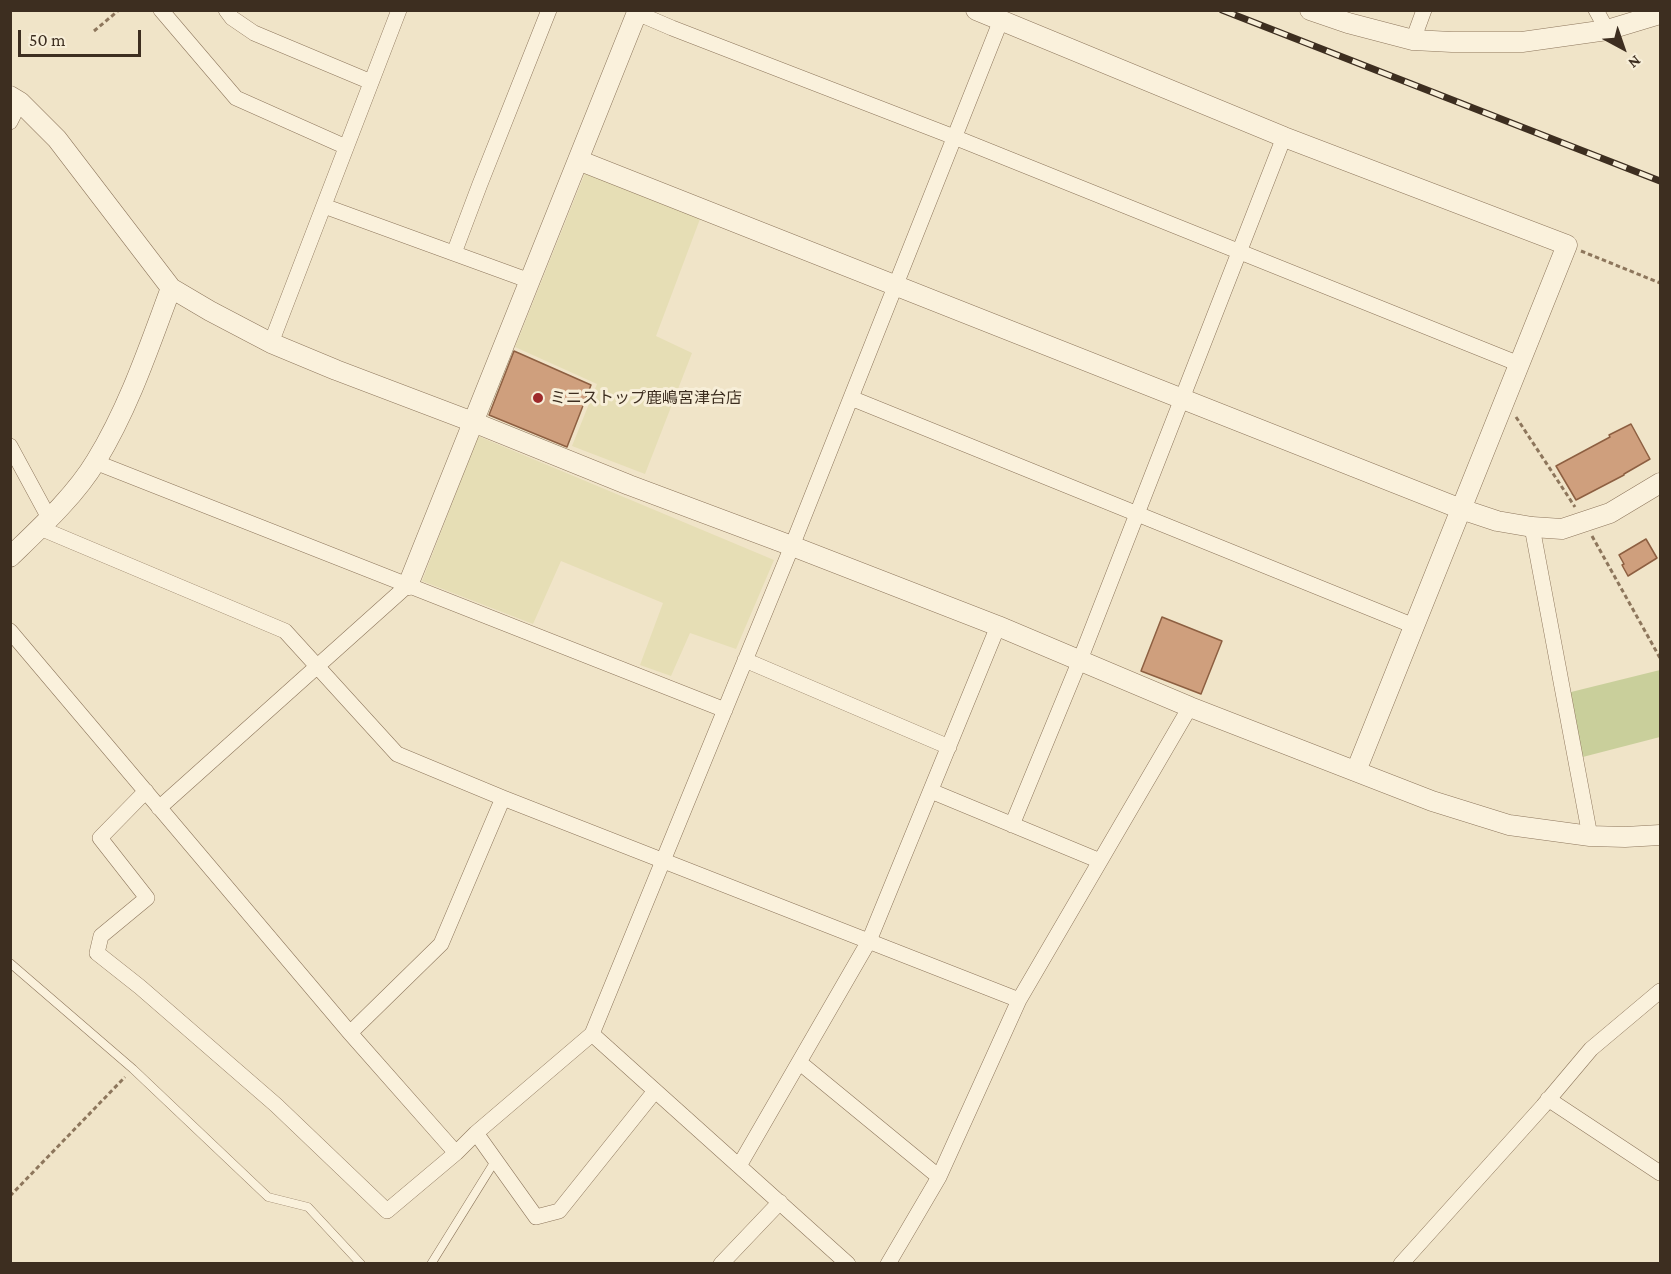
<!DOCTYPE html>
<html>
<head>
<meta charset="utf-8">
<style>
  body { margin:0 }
  #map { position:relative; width:1671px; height:1274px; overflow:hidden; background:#f0e4c8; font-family:"Crimson Pro",serif }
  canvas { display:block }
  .frame { position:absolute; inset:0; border:12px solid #3d2e20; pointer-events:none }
  .north { position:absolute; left:1593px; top:18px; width:60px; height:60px; -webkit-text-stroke:4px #f7eed8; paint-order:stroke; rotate:140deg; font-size:16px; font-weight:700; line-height:24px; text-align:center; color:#3d2e20 }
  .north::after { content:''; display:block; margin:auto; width:21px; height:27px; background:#3d2e20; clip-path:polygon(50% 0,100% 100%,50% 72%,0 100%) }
  .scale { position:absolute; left:18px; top:30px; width:123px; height:27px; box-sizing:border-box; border:3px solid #3d2e20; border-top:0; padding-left:8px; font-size:18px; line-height:21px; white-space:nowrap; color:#3d2e20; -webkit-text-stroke:4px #f7eed8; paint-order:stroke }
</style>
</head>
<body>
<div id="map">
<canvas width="1671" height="1274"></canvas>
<div class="frame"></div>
<div class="north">N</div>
<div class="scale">50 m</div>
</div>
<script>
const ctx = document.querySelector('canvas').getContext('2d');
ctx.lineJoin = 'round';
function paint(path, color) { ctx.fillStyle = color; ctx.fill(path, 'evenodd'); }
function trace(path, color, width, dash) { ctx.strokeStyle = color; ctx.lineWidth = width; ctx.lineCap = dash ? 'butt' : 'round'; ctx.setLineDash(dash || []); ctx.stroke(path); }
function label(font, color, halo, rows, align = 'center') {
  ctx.font = font + ' "Crimson Pro","Noto Sans JP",serif'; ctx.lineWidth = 6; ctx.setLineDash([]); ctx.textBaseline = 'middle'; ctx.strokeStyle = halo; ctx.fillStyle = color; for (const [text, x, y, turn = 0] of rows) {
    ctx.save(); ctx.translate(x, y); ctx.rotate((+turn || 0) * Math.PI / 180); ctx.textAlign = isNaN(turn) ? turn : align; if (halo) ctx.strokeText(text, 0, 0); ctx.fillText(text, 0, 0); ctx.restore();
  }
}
paint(new Path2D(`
  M585 173 700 219 656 336 692 353 645 474 572 446 597 384 515 347Z
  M478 436 774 560 736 649 690 633 671 676 640 665 663 603 561 561 533 624 422 581Z`), '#e6deb5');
paint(new Path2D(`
  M1660 670V737L1575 759 1563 694Z`), '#c9cf9b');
const building = new Path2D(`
  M514 351 591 385 567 447 489 415Z
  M1631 424 1650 459 1624 474V475L1576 500 1556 466 1610 437 1609 435Z
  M1646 539 1657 558 1628 576 1622 565 1624 564 1619 555Z
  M1162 617 1222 641 1201 694 1141 671Z`);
paint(building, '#cf9f7d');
trace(building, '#8d5f41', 1.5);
const service = new Path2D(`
  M10 963 133 1069 268 1197 308 1207 361 1264
  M431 1264 495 1161`);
const minor = new Path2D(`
  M161 10 236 98 346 147
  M226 10 232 18 254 33 371 82
  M1596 10 1607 30
  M637 13 672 28 954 137 1519 364
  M1413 40 1424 10
  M10 122 20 102
  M324 206 530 281
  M454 253 480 184 549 10
  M271 343 399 10
  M851 398 1414 626
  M10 446 49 518
  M95 462 725 710
  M1532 527 1590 836
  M40 528 285 631 397 754 503 798 1019 1000
  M10 631 350 1033 456 1153
  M745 660 949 747
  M146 791 100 838 147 898 101 936 97 953 140 987 276 1105 387 1211 456 1153 476 1133 592 1034 792 546 1001 20
  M931 791 1100 861
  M159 808 408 585
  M1012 825 1080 660 1284 137
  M350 1033 441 944 503 798
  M592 1034 848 1264
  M799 1062 939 1177
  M1548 1099 1660 1173
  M476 1133 536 1217 559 1211 655 1091
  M739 1166 869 941 998 626
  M721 1264 780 1202
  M888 1264 939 1177 1019 1000 1190 707
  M1401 1264 1543 1106 1591 1049 1660 991`);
const tertiary = new Path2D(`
  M976 10 1284 137 1567 245 1356 771
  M1310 10 1348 23 1413 40 1452 42H1522L1607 30 1660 14
  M10 96 20 102 57 139 171 288 210 311 271 343 336 370 473 422 629 485 792 546 998 626 1190 707 1432 801 1509 825 1590 836 1625 837 1660 835
  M578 160 1461 509 1497 521 1532 527 1562 529 1610 513 1660 483
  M10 557C40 528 75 496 96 461 129 407 149 347 171 288
  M408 585 638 10`);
trace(service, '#8d765c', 9);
trace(minor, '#8d765c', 16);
trace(tertiary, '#8d765c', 21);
trace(new Path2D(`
  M94 31 119 10
  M1581 251 1660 283
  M1516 417 1575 507
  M1592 536 1660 658
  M10 1196 125 1077`), '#8d765c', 3, [4.5, 3]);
trace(service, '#faf1dc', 8);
trace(minor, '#faf1dc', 15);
trace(tertiary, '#faf1dc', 20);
const rail = new Path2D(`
  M1222 10 1660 181`);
trace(rail, '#3d2e20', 7);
trace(rail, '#f7eed8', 4.5, [14]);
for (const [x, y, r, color] of [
  [538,398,6,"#9e2a2b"]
]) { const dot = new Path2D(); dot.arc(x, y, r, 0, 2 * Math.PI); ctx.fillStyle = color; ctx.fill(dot); trace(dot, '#f7eed8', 2); }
label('16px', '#3d2e20', '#f7eed8', [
  ["ミニストップ鹿嶋宮津台店",550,398]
], 'left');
</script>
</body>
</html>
